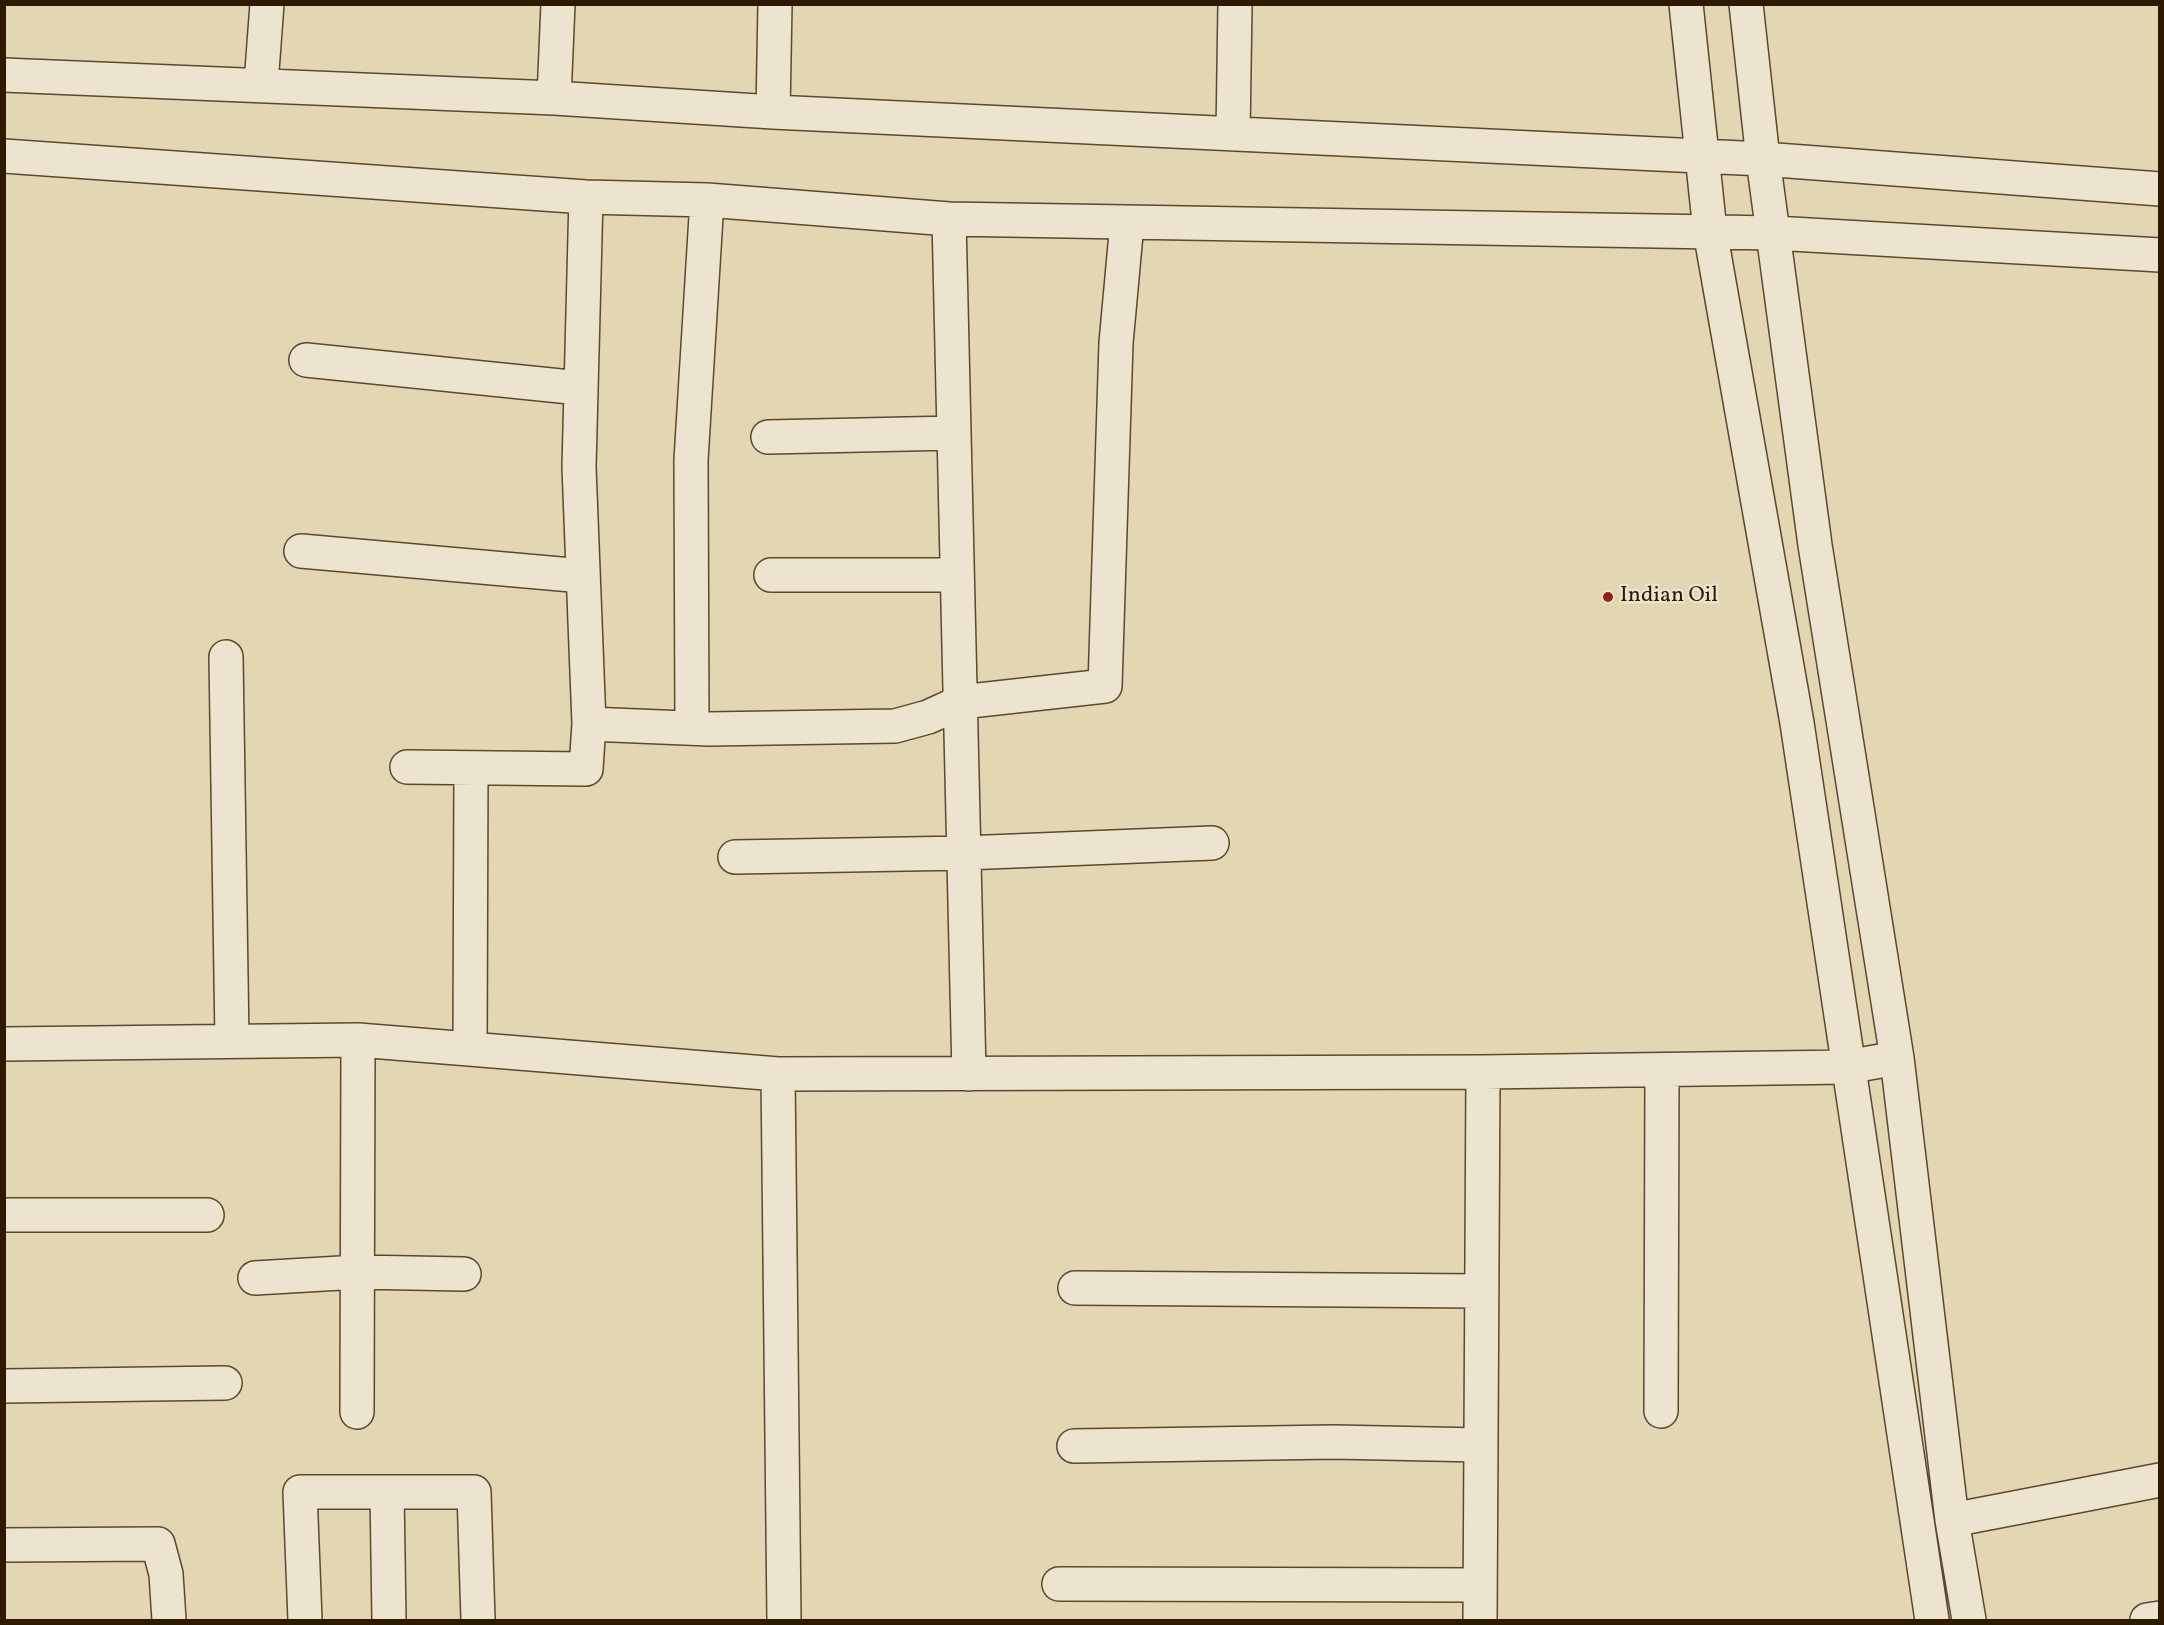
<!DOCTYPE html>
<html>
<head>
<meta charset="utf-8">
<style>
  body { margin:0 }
  #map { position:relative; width:2164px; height:1625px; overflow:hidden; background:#e2d6b3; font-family:Vollkorn,serif }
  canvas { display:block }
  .frame { position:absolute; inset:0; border:6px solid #2d1a00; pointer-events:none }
</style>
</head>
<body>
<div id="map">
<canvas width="2164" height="1625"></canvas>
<div class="frame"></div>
</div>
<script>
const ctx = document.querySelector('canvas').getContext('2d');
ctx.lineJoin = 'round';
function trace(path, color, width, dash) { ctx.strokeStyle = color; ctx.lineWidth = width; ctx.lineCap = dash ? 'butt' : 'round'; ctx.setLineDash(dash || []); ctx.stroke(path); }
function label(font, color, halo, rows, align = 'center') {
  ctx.font = font + ' Vollkorn,serif'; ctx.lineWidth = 4.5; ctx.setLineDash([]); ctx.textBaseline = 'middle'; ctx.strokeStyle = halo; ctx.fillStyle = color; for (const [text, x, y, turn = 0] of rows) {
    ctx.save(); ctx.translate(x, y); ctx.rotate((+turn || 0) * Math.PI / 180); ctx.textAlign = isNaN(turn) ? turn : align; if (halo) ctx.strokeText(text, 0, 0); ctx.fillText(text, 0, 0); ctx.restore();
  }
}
const minor = new Path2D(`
  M1686 4 1710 231 1797 723 1932 1620
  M1746 4 1763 159 1815 545 1897 1058 1952 1520 1969 1620
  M4 75 554 98 773 112 1763 159 2160 189
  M261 84 267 4
  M554 98 558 4
  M773 112 775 4
  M1233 134 1235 4
  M4 156 586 197 707 200 949 219 1774 233 2160 255
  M586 197 579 467 589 724 709 729 895 726 928 717 961 702 1105 686 1116 343 1127 223
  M949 219 969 1074
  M306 360 580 388
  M768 437 954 433
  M301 551 583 576
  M771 575H957
  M226 657 232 1041
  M692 728 691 460 707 200
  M407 767 586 769 589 724
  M735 857 964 853 1212 843
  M4 1044 358 1040 778 1074 1483 1072 1847 1067 1897 1058
  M470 1047 471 768
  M778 1074 784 1620
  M4 1215H207
  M255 1278 358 1272 464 1274
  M1075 1288 1480 1291
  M4 1386 225 1383
  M1661 1411 1662 1070
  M357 1412 358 1040
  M1074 1446 1334 1442 1480 1445
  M387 1492 389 1620
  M1952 1520 2160 1480
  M4 1545 158 1544 166 1574 169 1620
  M1059 1584 1480 1585
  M305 1620 300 1492H474L478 1620
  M1480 1620 1483 1072
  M2147 1620 2160 1618`);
trace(minor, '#5a492d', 36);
trace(minor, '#ece4ce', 33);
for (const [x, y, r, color] of [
  [1608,597,6,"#8f2418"]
]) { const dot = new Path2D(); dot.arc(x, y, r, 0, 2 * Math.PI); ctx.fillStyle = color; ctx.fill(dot); trace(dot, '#ece4ce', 2); }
label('22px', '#2d1a00', '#ece4ce', [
  ["Indian Oil",1620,597]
], 'left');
</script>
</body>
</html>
